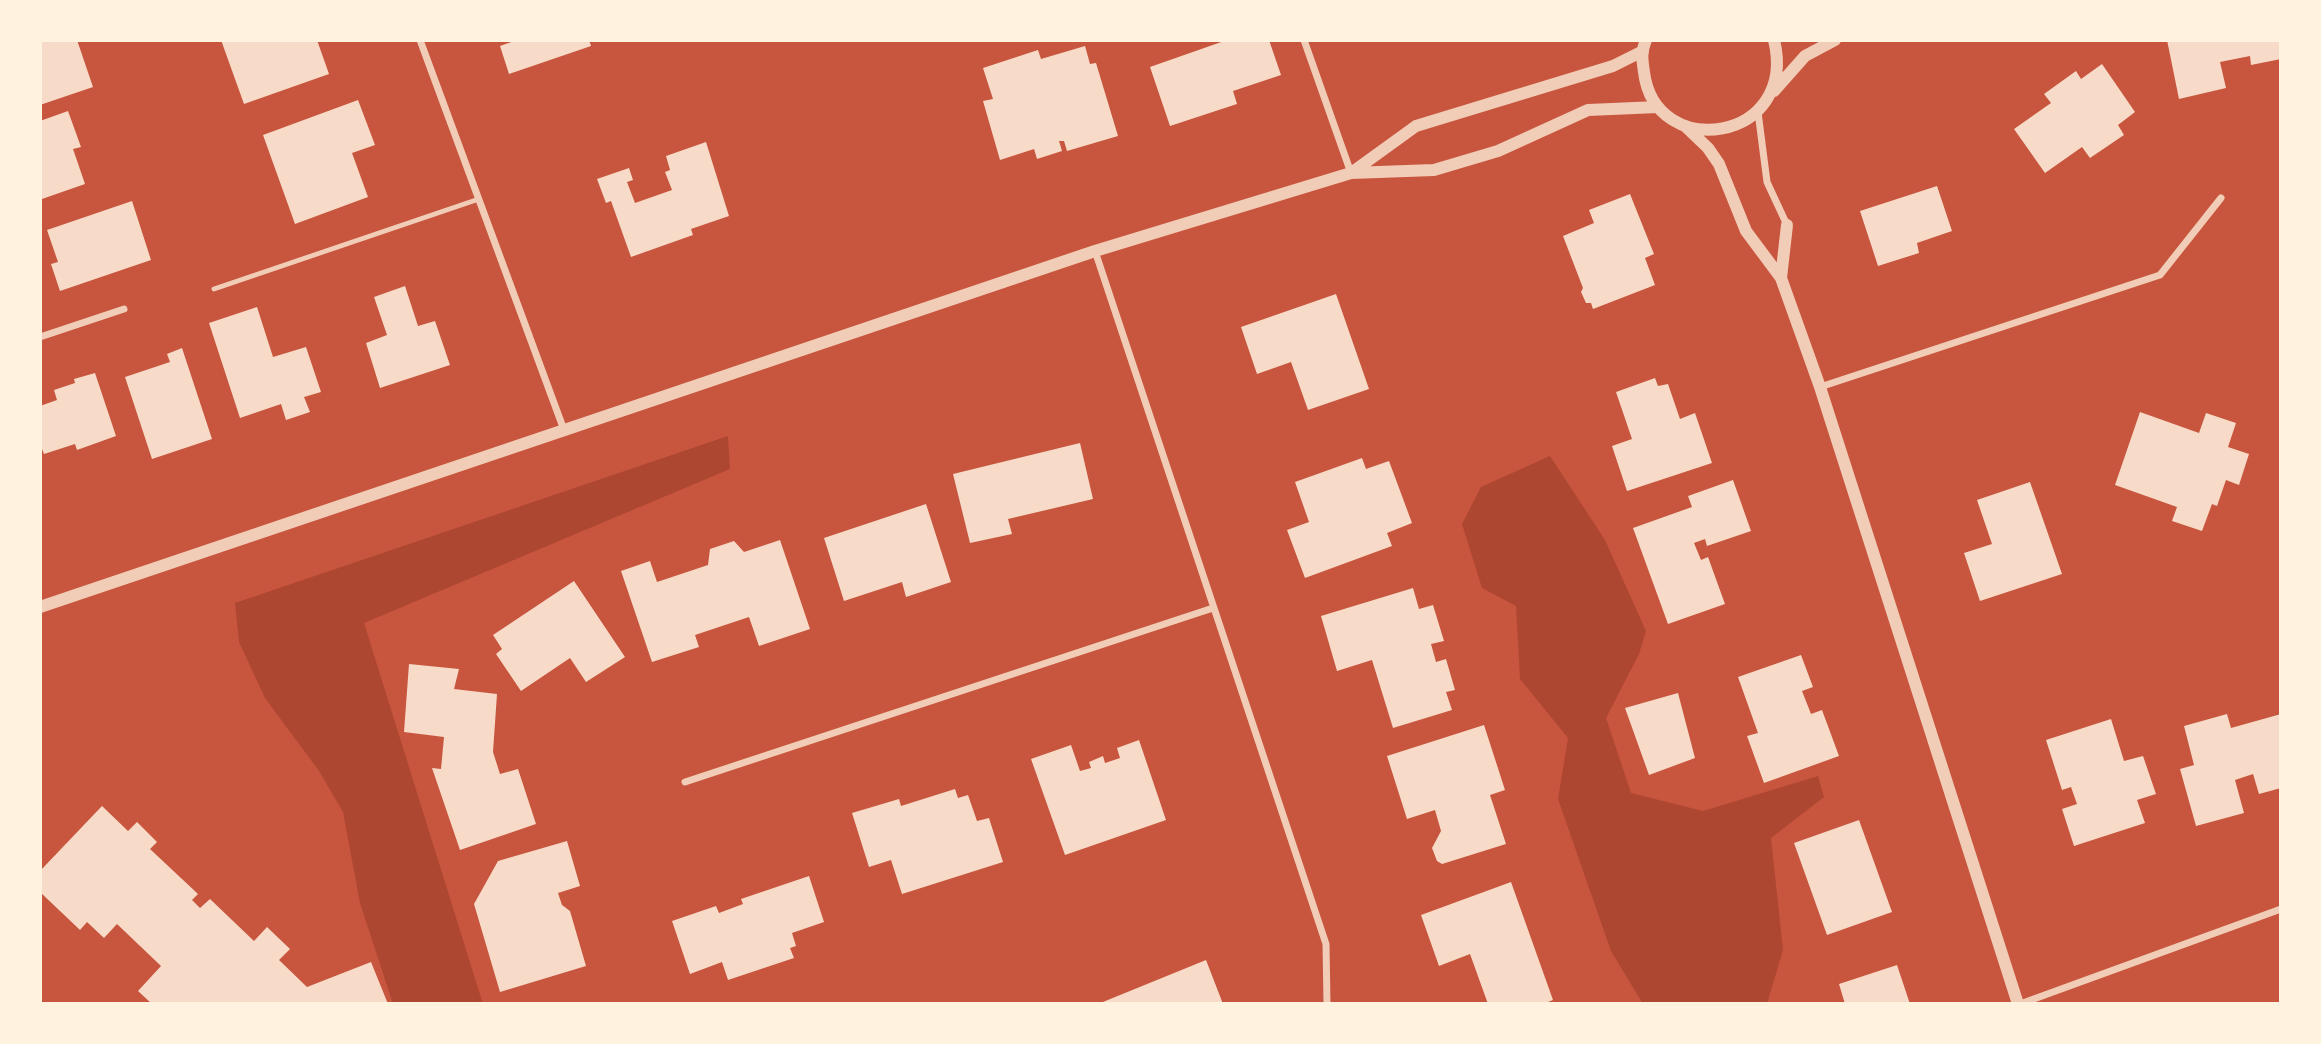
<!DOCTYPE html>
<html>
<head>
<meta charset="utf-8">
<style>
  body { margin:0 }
  #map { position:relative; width:2321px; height:1044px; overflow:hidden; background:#c8553d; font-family:Commissioner,sans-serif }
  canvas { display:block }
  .frame { position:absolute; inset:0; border:42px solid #fff3e0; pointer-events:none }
</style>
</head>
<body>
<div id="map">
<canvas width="2321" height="1044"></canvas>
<div class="frame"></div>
</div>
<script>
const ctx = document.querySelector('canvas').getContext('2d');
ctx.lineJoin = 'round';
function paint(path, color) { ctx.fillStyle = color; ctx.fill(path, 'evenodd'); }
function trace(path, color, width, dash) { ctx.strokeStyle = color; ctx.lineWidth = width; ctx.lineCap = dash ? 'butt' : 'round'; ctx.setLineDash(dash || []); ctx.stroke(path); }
paint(new Path2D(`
  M728 436 730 469 364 623 483 1004H393L360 903 343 812 319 771 265 698 239 642 235 603Z
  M1550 456 1605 540 1646 631 1639 654 1606 718 1631 793 1703 811 1818 776 1824 797 1771 838 1783 950 1767 1004H1643L1611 951 1558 799 1568 738 1520 679 1516 606 1482 588 1462 524 1481 487Z`), '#ae4732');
paint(new Path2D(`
  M43 40H77L93 87 40 105V41Z
  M221 40H317L329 74 244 104Z
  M517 40H589L591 46 509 74 500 46Z
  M1227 40H1269L1281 75 1233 91 1237 104 1170 126 1150 67Z
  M2167 40H2281V59L2251 65 2250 56 2220 62 2226 88 2179 99Z
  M1085 46 1090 64 1096 63 1118 136 1067 151 1064 141H1059L1062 151 1037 159 1034 149 1000 160 983 101 993 99 983 68 1038 50 1041 59Z
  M2102 64 2135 112 2118 125 2124 135 2090 158 2082 147 2045 173 2014 129 2051 103 2044 94 2076 71 2081 79Z
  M358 100 375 145 352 153 368 197 295 224 263 135Z
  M68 111 81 147 73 149 85 184 42 199 40 121Z
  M706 142 729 216 691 229 693 235 631 257 611 201 606 203 597 179 629 168 633 180 627 182 635 203 672 190 665 172 670 170 666 156Z
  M1937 186 1952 231 1917 243 1919 253 1878 266 1860 211Z
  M1630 194 1654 254 1645 258 1655 285 1593 309 1591 303H1586L1581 292 1583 288 1563 236 1594 223 1589 210Z
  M132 201 151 260 60 291 51 264 58 262 47 230Z
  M405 286 418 326 435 321 450 365 380 388 366 343 387 335 374 297Z
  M1336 294 1369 389 1308 410 1291 362 1257 374 1241 327Z
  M257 307 273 357 306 347 321 392 304 397 310 412 286 420 281 404 240 418 209 323Z
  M182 348 212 439 152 459 125 377 170 362 167 354Z
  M95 373 116 436 77 450 75 444 44 454 40 444V406L57 400 54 390 75 383 74 379Z
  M1655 378 1658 386 1668 384 1680 419 1695 413 1712 463 1627 491 1612 446 1632 439 1616 392Z
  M2140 412 2199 433 2206 413 2236 423 2228 447 2249 454 2239 485 2226 480 2217 506 2212 504 2202 531 2172 521 2177 507 2115 485Z
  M1080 443 1093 499 1008 519 1012 534 970 543 953 474Z
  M1362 458 1366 469 1389 461 1412 523 1387 533 1392 546 1305 578 1287 530 1309 522 1295 482Z
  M1733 480 1751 531 1707 546 1705 539 1694 543 1701 560 1708 557 1725 604 1668 624 1633 528 1692 507 1688 496Z
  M2030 482 2062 574 1980 601 1964 553 1992 544 1977 500Z
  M926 504 951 582 906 597 902 582 844 601 824 538Z
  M780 540 810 629 759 646 749 617 695 635 699 647 652 662 621 571 650 561 657 582 708 565 710 549 734 541 744 552Z
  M574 581 625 657 586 682 570 658 521 691 496 654 502 649 493 635Z
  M1413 588 1419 609 1433 605 1444 641 1431 644 1436 662 1446 659 1455 690 1446 692 1452 710 1393 728 1372 660 1337 671 1321 616Z
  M1801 655 1813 687 1802 691 1811 714 1822 710 1839 756 1764 783 1747 736 1758 733 1738 677Z
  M409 664 459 669 454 689 497 694 493 752 500 774 518 769 536 824 460 850 432 768 441 769 444 737 404 732Z
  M1678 693 1695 758 1649 775 1625 708Z
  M2227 714 2231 728 2281 714V788L2259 794 2253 774 2235 780 2244 813 2196 826 2180 769 2194 765 2184 726Z
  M2111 719 2124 761 2143 756 2156 794 2137 800 2145 823 2074 846 2062 809 2077 804 2071 787 2062 790 2046 740Z
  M1484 725 1505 790 1490 795 1506 844 1442 864 1437 861 1432 848 1441 831 1435 810 1407 819 1387 756Z
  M1139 740 1166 820 1065 855 1031 759 1071 745 1080 771 1091 768 1089 762 1103 756 1105 763 1120 758 1117 748Z
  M955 789 958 798 968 795 977 821 989 818 1003 862 902 894 891 860 869 867 852 813 899 799 901 806Z
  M102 806 128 831 137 822 157 842 150 849 198 894 192 900 200 908 210 899 254 941 267 927 290 949 279 960 307 987 371 962 388 1004H152L138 991 161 966 117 924 104 938 87 922 80 930 40 892V871Z
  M1859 820 1892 912 1827 935 1794 843Z
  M567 841 580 886 558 893 562 905 570 911 586 966 500 992 474 904 498 861Z
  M809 876 824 922 792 933 796 946 790 948 794 958 728 980 722 962 690 974 672 921 716 906 719 913 743 904 741 899Z
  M1511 882 1553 1000 1543 1004H1488L1470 954 1439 966 1421 915Z
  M1206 960 1223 1004H1098Z
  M1897 965 1910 1004H1845L1839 984Z`), '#f7dbc8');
trace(new Path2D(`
  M214 289 479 199`), '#f1ccb7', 5);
trace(new Path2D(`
  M420 40 564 430
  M1304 40 1351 173
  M1758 112 1767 182 1787 225
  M1095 251 1326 944 1327 1004
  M40 337 124 309
  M1820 387 2160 275 2221 198
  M685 782 1213 608
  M2020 1004 2281 909`), '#f1ccb7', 7);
trace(new Path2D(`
  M1646 40C1641 52 1642 59 1644 72 1655 163 1799 142 1774 40
  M1774 91 1805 56 1835 40
  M1685 126 1708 148 1719 164 1746 231 1781 278 1820 387 2018 1004
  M1351 173 1416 126 1613 66 1641 52
  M1781 278 1787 225
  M40 607 1095 251 1351 173 1434 170 1498 151 1588 110 1658 107`), '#f1ccb7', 12);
</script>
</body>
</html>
